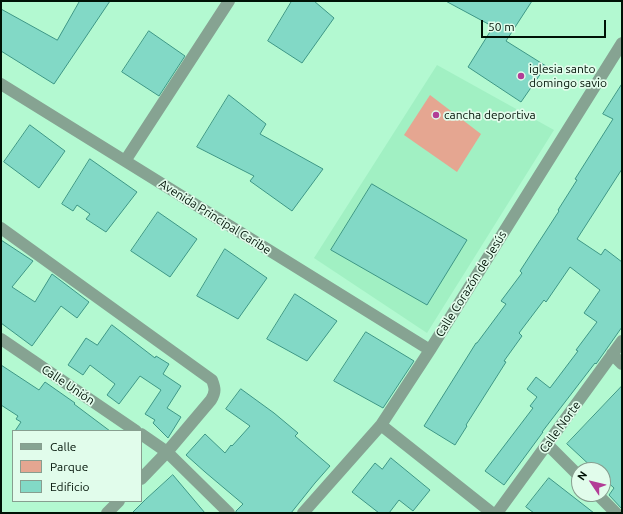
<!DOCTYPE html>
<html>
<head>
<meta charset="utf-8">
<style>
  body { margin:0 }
  #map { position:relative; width:623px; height:514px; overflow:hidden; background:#b3f9d1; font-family:Ubuntu,sans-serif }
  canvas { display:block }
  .frame { position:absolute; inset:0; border:2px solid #001206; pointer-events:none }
  .legend { position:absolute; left:12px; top:430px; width:130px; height:72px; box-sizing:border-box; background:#e1fceb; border:1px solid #879e8f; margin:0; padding:5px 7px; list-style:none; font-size:12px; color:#001206 }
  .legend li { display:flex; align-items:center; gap:8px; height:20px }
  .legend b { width:20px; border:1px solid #879e8f }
  .north { position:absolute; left:571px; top:462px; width:40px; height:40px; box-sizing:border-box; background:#e1fceb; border:1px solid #879e8f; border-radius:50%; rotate:305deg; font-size:11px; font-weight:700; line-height:16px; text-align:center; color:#001206 }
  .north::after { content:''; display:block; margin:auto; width:14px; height:18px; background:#b23d96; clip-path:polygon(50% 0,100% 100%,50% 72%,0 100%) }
  .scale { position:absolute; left:481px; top:20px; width:125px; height:18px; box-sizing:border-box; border:2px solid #001206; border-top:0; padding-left:5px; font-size:12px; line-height:14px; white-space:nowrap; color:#001206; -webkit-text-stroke:3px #e1fceb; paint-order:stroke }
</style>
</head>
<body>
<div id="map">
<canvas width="623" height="514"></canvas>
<div class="frame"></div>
<ul class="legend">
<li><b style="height:5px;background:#86a392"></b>Calle</li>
<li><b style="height:11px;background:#e5a691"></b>Parque</li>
<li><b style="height:11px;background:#82d9c6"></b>Edificio</li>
</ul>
<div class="north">N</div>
<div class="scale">50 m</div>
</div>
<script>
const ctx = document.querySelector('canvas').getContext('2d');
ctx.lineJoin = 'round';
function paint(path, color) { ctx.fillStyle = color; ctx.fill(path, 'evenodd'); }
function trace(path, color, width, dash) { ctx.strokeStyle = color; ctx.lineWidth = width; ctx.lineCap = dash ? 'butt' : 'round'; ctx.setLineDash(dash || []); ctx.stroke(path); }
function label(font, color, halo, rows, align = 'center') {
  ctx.font = font + ' Ubuntu,sans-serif'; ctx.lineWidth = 3.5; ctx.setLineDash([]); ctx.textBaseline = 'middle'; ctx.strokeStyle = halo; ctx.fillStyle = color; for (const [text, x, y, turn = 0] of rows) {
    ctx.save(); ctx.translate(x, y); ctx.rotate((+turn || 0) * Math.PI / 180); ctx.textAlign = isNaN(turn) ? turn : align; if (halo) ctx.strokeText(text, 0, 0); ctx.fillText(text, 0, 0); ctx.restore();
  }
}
paint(new Path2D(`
  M437 65 554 130 427 333 314 258Z`), '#a1f0c3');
paint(new Path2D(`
  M430 95 481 134 457 172 404 135Z`), '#e5a691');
const building = new Path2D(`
  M80 1H110L54 84 1 51V9L57 40Z
  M292 1H314L334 18 302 63 268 41Z
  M446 1H532L506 41 546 66 521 102 468 67 493 27Z
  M149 31 185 56 159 96 122 72Z
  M622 84V169L577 239 601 255 605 249 622 262V327L596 364 595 363 542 432H543L504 485 485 471 533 408 530 406 537 397 527 389 536 377 550 388 578 351 576 350 597 322 584 313 600 290 570 267 546 302 544 300 519 333 522 336 504 361 506 362 466 425 467 426 455 445 424 426 476 343H477L506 304 501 301 522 273 520 271 559 211 558 210 577 180 575 179 613 119 603 114Z
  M229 95 266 124 260 134 323 169 292 211 250 181 254 176 197 147Z
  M30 125 65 151 39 188 4 162Z
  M90 159 137 192 106 232 86 219 90 214 77 205 73 211 62 204Z
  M372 184 467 240 427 305 331 250Z
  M158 212 197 239 170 277 131 251Z
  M1 240 33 261 12 287 35 302 52 274 89 302 77 318 61 306 32 346 1 323Z
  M225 249 267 278 238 319 197 296Z
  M295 294 337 321 307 361 267 339Z
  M112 325 155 358 156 356 169 364 163 374 181 386 167 408 181 417 168 438 153 423 155 420 145 414 161 390 140 376 119 404 107 395 115 384 90 365 83 375 68 365 86 338 97 345Z
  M366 332 414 361 383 408 334 381Z
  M1 365 39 390 45 382 75 403 74 404 110 431H15L21 422 16 419 18 416 1 405Z
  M622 386V509L609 495 614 488 603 478V470H595L567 444Z
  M241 389 274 413 298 433 295 436 330 466 315 483 291 513H236V511L243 504 205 472 186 455 205 434 225 453 231 445 232 446 250 426 226 409Z
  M391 458 430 490 413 511 399 500 389 513H379L352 492 375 463 382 469Z
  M173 475 205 513H132L145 500Z
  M549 478 594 513H534L526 507Z`);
paint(building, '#82d9c6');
trace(building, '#3e9786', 1);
trace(new Path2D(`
  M1 84 430 350
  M125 161 229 1
  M1 228 212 380C215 388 216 392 211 400L167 452 141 479
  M1 339 136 431
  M612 354 622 364
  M381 425 492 513
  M141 434 167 452 229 513
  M547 444 579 476
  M597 494 616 513
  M107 513 119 501
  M303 513 381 425 430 350 622 43
  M497 513 622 341`), '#86a392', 12);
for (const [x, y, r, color] of [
  [521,76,4,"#b23d96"],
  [436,115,4,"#b23d96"]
]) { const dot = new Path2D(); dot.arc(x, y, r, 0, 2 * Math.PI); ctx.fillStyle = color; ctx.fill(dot); trace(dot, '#e1fceb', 1.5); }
label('12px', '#001206', '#e1fceb', [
  ["iglesia santo",529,69],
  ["domingo savio",529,83],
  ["cancha deportiva",444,115]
], 'left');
label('12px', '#001206', '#e1fceb', [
  ["Avenida Principal Caribe",215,217,32],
  ["Calle Corazón de Jesús",471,284,-58],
  ["Calle Unión",68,385,34],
  ["Calle Norte",560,427,-54]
]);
</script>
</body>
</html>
